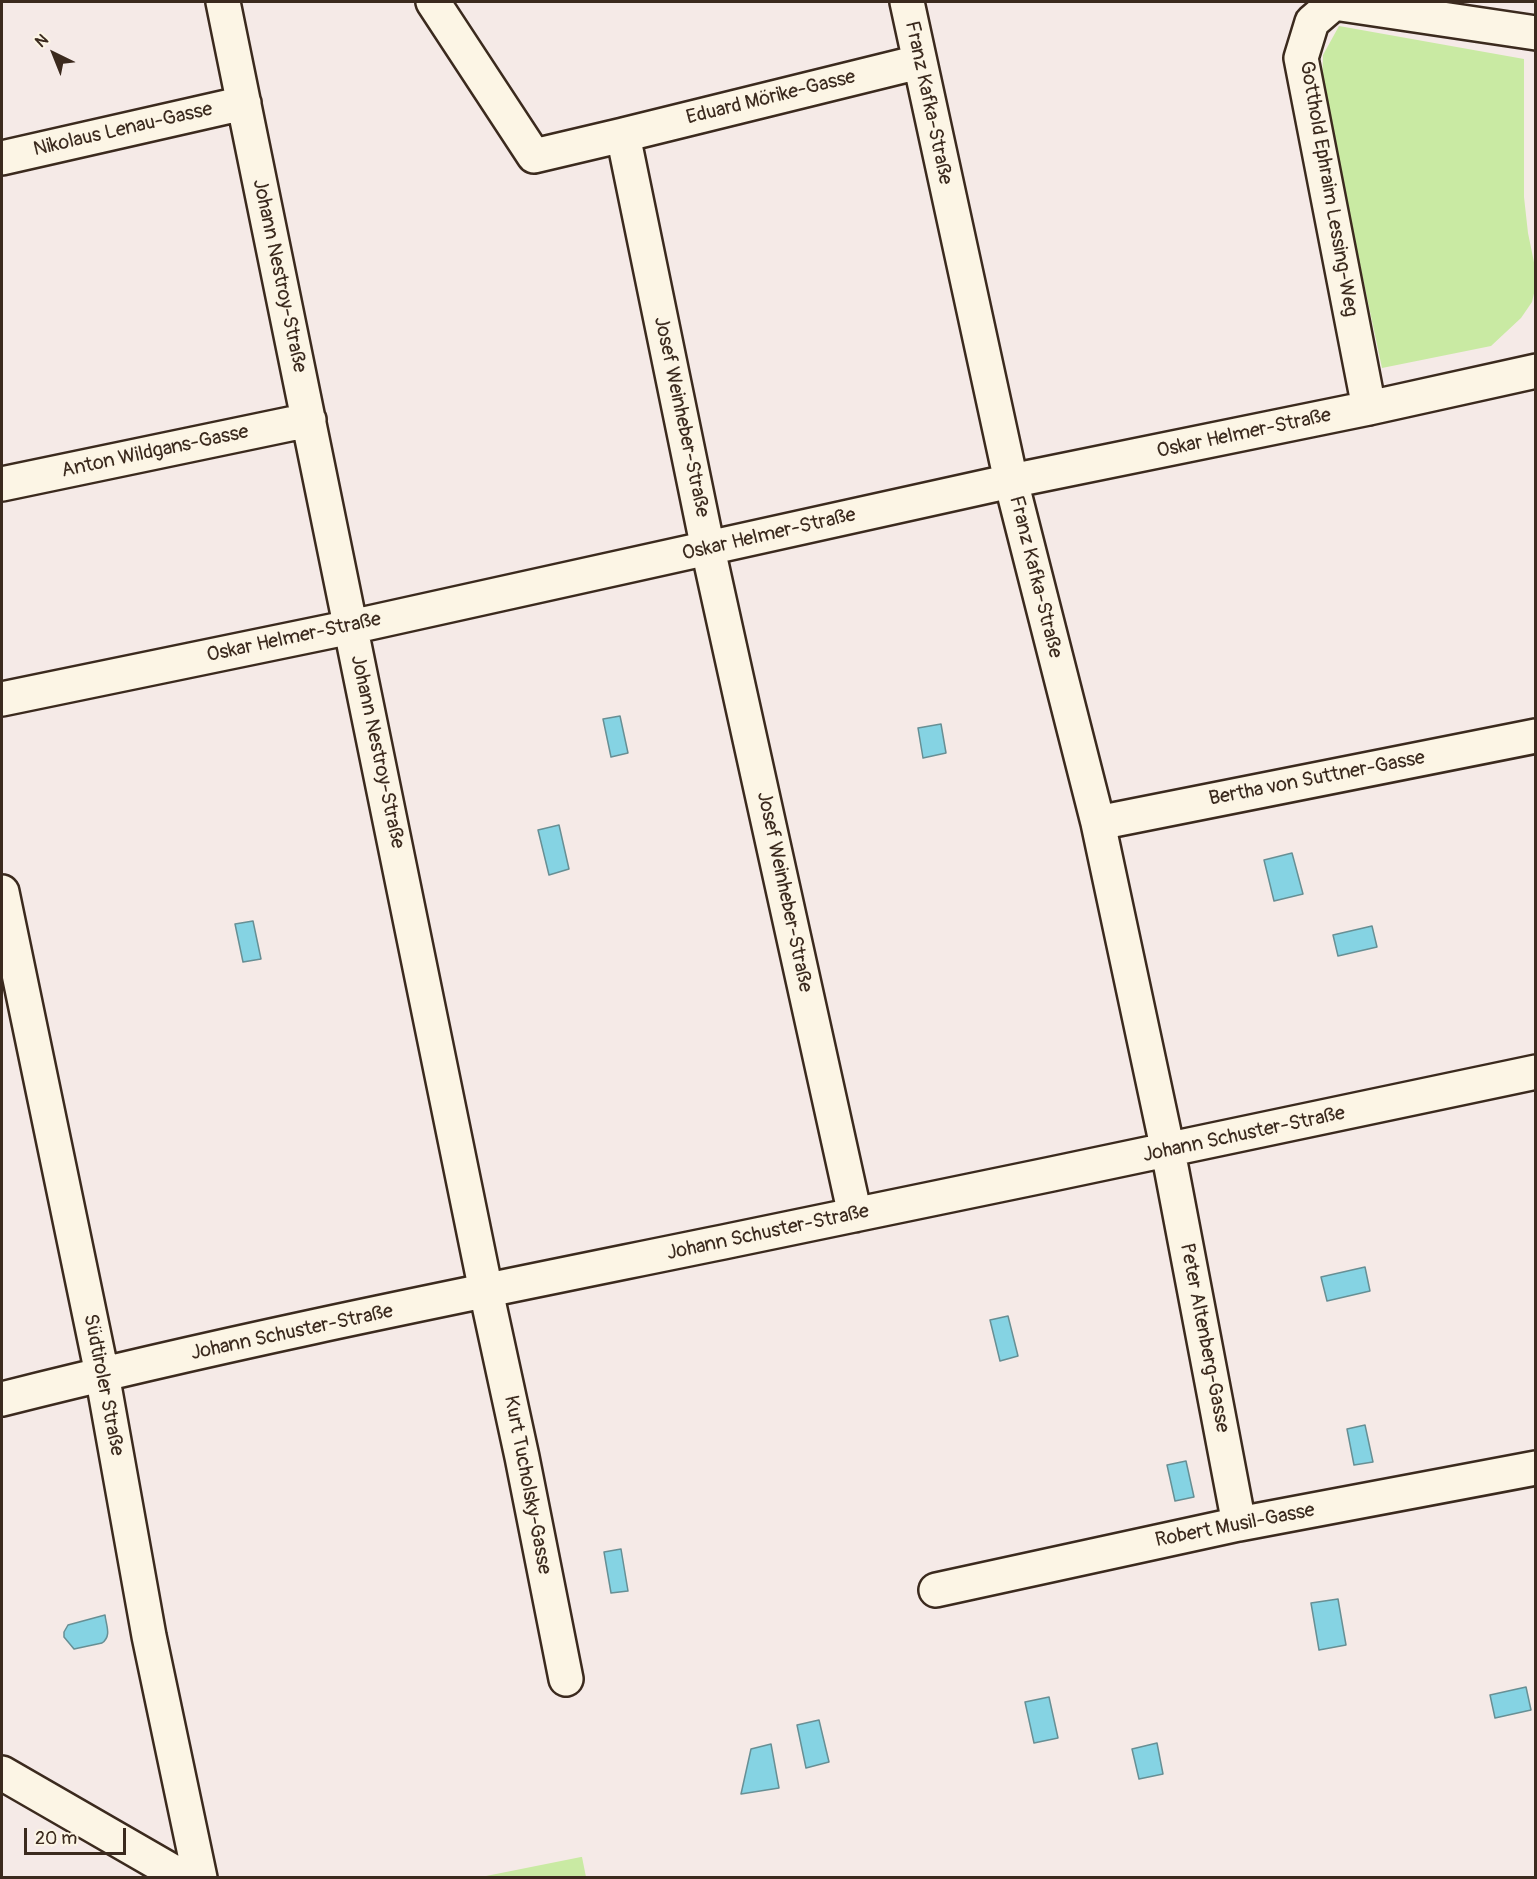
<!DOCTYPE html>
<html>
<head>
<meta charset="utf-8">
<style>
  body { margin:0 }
  #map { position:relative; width:1537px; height:1879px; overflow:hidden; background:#f5eae7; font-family:Pangolin,sans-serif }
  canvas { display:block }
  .frame { position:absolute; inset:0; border:3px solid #3b2a1e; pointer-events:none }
  .north { position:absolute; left:24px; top:24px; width:60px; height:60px; -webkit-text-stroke:4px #fcf5e5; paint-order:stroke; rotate:317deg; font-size:16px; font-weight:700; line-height:24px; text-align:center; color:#3b2a1e }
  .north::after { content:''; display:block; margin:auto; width:21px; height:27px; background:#3b2a1e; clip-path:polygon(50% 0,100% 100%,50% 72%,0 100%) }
  .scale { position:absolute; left:24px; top:1828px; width:102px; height:27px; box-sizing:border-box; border:3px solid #3b2a1e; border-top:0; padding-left:8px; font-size:18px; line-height:21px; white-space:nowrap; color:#3b2a1e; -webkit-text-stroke:4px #fcf5e5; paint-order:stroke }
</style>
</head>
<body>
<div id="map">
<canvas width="1537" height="1879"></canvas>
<div class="frame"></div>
<div class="north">N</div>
<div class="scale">20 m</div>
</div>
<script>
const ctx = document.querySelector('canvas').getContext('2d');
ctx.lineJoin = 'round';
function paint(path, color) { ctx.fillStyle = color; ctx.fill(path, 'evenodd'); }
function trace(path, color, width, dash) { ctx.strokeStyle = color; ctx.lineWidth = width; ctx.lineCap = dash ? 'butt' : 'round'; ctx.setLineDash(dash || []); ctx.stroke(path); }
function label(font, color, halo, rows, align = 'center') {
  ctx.font = font + ' Pangolin,sans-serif'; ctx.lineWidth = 6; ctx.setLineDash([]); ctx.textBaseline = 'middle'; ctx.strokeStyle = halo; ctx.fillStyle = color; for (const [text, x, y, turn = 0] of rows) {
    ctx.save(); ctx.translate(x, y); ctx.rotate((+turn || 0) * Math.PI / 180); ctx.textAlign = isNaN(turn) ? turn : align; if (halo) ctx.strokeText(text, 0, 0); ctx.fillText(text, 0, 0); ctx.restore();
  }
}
paint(new Path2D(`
  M1339 26 1524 59V197L1528 233 1536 272 1535 289 1532 302 1521 318 1491 346 1382 368 1322 86 1323 55Z
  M582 1857 586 1877H481L581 1857Z`), '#c9eaa3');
const water = new Path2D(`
  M620 716 628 753 611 757 603 719Z
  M941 724 946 753 923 758 918 728Z
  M559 825 569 869 549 875 538 830Z
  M1292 853 1303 894 1274 901 1264 860Z
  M253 921 261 959 243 962 235 924Z
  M1372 926 1377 947 1338 956 1333 935Z
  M1365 1267 1370 1291 1327 1301 1321 1277Z
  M1008 1316 1018 1356 1000 1361 990 1320Z
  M1365 1425 1373 1462 1354 1465 1347 1429Z
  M1186 1461 1194 1497 1175 1501 1167 1465Z
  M621 1549 628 1591 611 1593 604 1552Z
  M1338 1599 1346 1645 1319 1650 1311 1603Z
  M105 1615C106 1625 112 1636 102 1643L74 1649 64 1637V1632L68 1625Z
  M1526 1687 1531 1710 1495 1718 1490 1695Z
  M1049 1697 1058 1738 1034 1743 1025 1702Z
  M819 1720 829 1762 806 1768 797 1725Z
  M1157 1743 1163 1774 1139 1779 1132 1749Z
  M771 1744 779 1788 741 1794 751 1749Z`);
paint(water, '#85d3e3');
trace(water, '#678f94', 1.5);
const street = new Path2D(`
  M223 2 486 1291 522 1457 566 1679
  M433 2 534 156 623 135 708 549 855 1215
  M907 2 1011 481 1098 823 1168 1151 1239 1524
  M623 135 919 62
  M2 158 244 103
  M1369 408 1301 58 1312 22 1334 3 1536 33
  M2 484 309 420
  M2 699 351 627 1011 481 1369 408 1536 371
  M1098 823 1536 736
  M2 892 102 1374 149 1636 200 1878
  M2 1399C243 1338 489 1290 733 1240 1001 1185 1268 1129 1536 1072
  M936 1590 1239 1524 1536 1468
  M2 1773 184 1878`);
trace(street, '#3b2a1e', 38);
trace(street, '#fcf5e5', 33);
label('20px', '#3b2a1e', '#fcf5e5', [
  ["Eduard Mörike-Gasse",771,98,-14],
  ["Franz Kafka-Straße",928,103,78],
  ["Nikolaus Lenau-Gasse",123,130,-13],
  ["Gotthold Ephraim Lessing-Weg",1328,189,80],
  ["Johann Nestroy-Straße",279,276,78],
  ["Josef Weinheber-Straße",681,417,78],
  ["Oskar Helmer-Straße",1244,434,-12],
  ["Anton Wildgans-Gasse",155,452,-12],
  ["Oskar Helmer-Straße",769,535,-13],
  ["Franz Kafka-Straße",1035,577,76],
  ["Oskar Helmer-Straße",294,638,-12],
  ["Johann Nestroy-Straße",377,752,78],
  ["Bertha von Suttner-Gasse",1317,779,-11],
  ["Josef Weinheber-Straße",784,892,78],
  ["Johann Schuster-Straße",1244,1135,-12],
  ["Johann Schuster-Straße",768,1233,-12],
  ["Johann Schuster-Straße",292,1333,-12],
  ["Peter Altenberg-Gasse",1204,1338,79],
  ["Südtiroler Straße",103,1385,79],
  ["Kurt Tucholsky-Gasse",527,1485,79],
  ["Robert Musil-Gasse",1235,1526,-11]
]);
</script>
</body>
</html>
